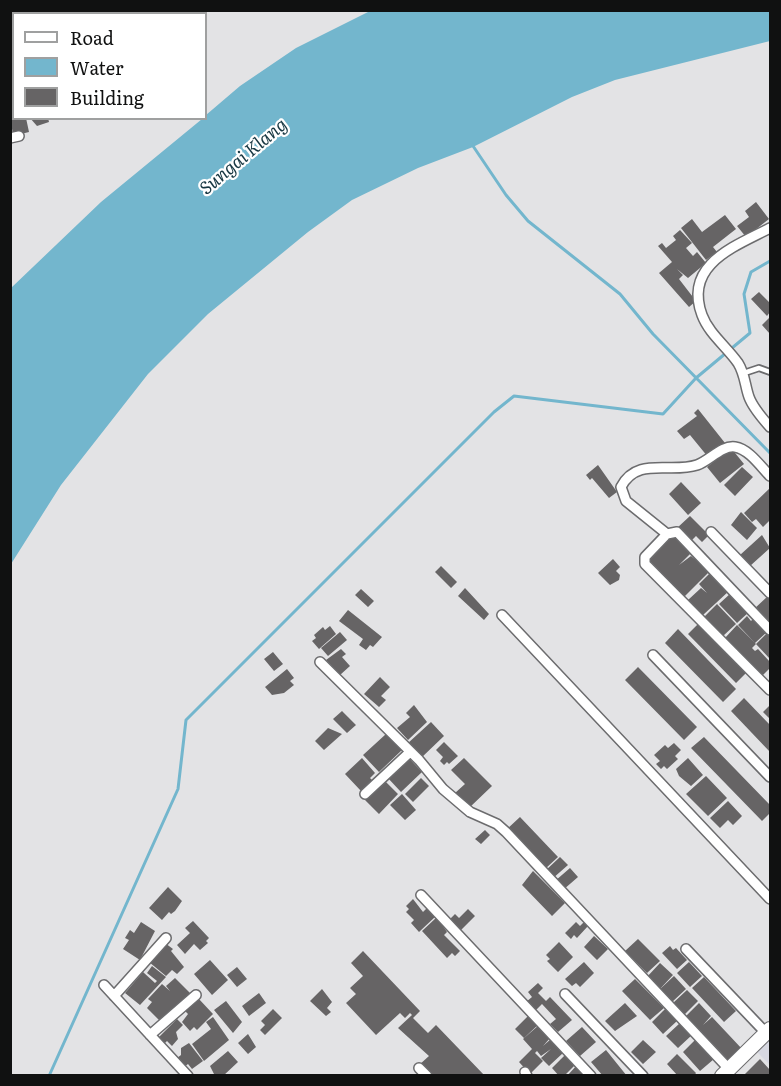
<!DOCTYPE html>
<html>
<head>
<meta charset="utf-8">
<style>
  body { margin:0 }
  #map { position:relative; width:781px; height:1086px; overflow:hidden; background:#e3e3e5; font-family:Literata,serif }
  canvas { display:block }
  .frame { position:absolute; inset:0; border:12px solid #101111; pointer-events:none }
  .legend { position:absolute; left:12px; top:12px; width:195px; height:108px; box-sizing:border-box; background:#fff; border:2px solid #9fa0a0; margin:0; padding:8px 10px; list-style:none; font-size:18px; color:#101111 }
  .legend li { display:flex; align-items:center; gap:12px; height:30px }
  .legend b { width:30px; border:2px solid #9fa0a0 }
</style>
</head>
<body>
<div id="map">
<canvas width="781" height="1086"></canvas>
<div class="frame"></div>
<ul class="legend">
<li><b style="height:8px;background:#fff"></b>Road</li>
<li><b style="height:16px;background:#73b6cd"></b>Water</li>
<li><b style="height:16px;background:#666465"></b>Building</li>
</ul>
</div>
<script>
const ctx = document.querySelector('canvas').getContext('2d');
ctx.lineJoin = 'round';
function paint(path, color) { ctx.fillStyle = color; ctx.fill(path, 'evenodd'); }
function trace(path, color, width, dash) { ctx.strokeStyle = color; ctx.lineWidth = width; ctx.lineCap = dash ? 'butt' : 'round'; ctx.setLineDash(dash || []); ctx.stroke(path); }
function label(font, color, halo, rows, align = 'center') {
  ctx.font = font + ' Literata,serif'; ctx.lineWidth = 4.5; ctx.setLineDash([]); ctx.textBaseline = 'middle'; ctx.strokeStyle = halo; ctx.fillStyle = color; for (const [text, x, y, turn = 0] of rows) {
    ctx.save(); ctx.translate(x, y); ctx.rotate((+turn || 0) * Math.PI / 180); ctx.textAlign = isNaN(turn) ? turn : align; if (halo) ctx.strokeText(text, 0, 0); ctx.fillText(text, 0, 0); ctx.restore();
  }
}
paint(new Path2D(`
  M770 1037V1065L756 1051Z`), '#d7d8e1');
paint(new Path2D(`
  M372 10 770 11V41L615 80 572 97 473 147 418 168 352 200 308 232 208 314 148 374 61 485 11 564V288L101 202 202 119 206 118V115L240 86 296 48Z`), '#73b6cd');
trace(new Path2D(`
  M471 143 506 195 528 221 620 294 653 334 770 453
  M49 1076 178 789 186 720 494 412 514 396 663 414 696 378 750 333 744 294 751 272 770 261`), '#73b6cd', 3);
paint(new Path2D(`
  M15 10H114L115 12 16 14Z
  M10 114H14V118H26L29 132 13 136Z
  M30 118H48L49 122 37 126Z
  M756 202 769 219 746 237 737 226 749 217 745 211Z
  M725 215 736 229 713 247 717 252 706 260 681 228 692 219 702 232Z
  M680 230 692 243 686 248 693 256 697 252 706 263 688 278 677 269 683 275 679 279 696 301 689 307 659 273 672 262 658 246 662 243 666 248 676 240 673 236Z
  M759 292 770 303V312L767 316 751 299Z
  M770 317V334L762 325Z
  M698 409 725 443 708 457 690 435 684 439 677 431 697 416 694 413Z
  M731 448 744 464 720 483 707 467Z
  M598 465 617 492 609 498 592 478 590 480 586 475Z
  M742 467 753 477 735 496 724 485Z
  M681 482 701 503 688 515 669 494Z
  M770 488V520L763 527 756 519 752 522 744 513Z
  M741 512 757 528 747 540 731 525Z
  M690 516 709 535 702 542 696 536 691 541 677 528Z
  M672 532 692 552 679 565 691 556 710 571 684 597 648 559Z
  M762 535 770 548 750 566 740 555Z
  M613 559 620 567 616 571 620 575 619 580 610 585 598 573Z
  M441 566 457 582 451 588 435 572Z
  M711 572 729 591 703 615 688 600 701 588 707 593 699 584Z
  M465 588 489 614 484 620 458 596Z
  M361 589 374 601 368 607 355 595Z
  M731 593 749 612 737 623 719 604Z
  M768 596 770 599V626L754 609Z
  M717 604 736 624 723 636 704 617Z
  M348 610 382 637 373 647 370 645 366 650 359 645 363 639 339 621Z
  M747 616 751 621 755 617 768 631 755 643 738 625Z
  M701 621 749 670 736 683 688 634Z
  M737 625 756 644 752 648 755 651 758 649 770 662V668L762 676 725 638Z
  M330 626 336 634 319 649 312 641 316 638 314 635 323 627 325 630Z
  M678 629 736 689 723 702 665 643Z
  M340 632 347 640 328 656 321 648Z
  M767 633 770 636V659L756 644Z
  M341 649 346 654 342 657 350 666 340 675 326 660Z
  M273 652 283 664 274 671 264 659Z
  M638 667 697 727 684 740 625 680Z
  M287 669 294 678 290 681 294 685 284 693 272 695 265 687Z
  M380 677 390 687 381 696 386 700 379 707 364 694Z
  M744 698 770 725V752L731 711Z
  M414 705 427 722 408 740 397 728 410 717 406 713Z
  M770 705V717L769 718 763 712Z
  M342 711 356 725 347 733 333 719Z
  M431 722 444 736 420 759 407 744Z
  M328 728 342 734 324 750 315 741Z
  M386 734 402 750 379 772 363 755Z
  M704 737 770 805V813L762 821 691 748Z
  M444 742 458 756 449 764 447 762 444 765 440 761 443 757 436 750Z
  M674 743 681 750 675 756 678 759 667 769 664 766 661 769 656 764 660 761 654 755 665 745 668 748Z
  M407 756 422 772 401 792 386 776Z
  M362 758 375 773 370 778 372 780 361 791 345 774Z
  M464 758 492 786 469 808 455 793 465 784 451 770Z
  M688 758 703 775 691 786 679 776 676 769Z
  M706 776 727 798 708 816 686 794Z
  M421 778 429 786 413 802 405 794Z
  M385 781 398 794 379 814 365 800 372 794 369 791Z
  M402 794 416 810 405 820 390 805Z
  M728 801 742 816 733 825 728 820 720 828 710 818Z
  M520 817 558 857 545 869 506 830Z
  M485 830 490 835 481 844 475 839Z
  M560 857 568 865 552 879 545 871Z
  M570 868 578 877 563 890 555 881Z
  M533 871 565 903 552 916 522 885Z
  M168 887 182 901 175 911 171 914 169 912 162 920 149 908Z
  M413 899 423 912 427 908 435 917 419 932 411 923 414 920 406 912 409 909 406 906Z
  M468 909 475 916 461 930 450 919 455 914 459 918Z
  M437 917 447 932 444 935 460 951 455 956 452 953 447 958 422 931Z
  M193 921 209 938 206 941 208 943 200 950 194 944 185 954 177 945 190 933 185 928Z
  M141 922 155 931 140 960 123 949 129 940 125 938 130 930 134 933Z
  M576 922 580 926 584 922 588 926 577 938 574 935 571 939 565 933Z
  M594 936 608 949 597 960 584 947Z
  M638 939 660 961 647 973 625 951Z
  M559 942 573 957 558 972 547 961 550 959 546 955Z
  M165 943 173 949 171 951 184 967 177 974 172 970 166 976 149 962Z
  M670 946 673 950 676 948 687 960 677 969 662 953Z
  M363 951 420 1011 413 1018 428 1033 436 1025 485 1076H429L419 1065 429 1056 398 1028 412 1015 410 1013 405 1018 400 1013 376 1035 346 1003 356 994 350 988 363 976 351 963Z
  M210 960 228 980 212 995 194 974Z
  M584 962 594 973 580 987 576 983 572 986 565 979Z
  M689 962 702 976 690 987 677 973Z
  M660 963 673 975 659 990 646 978Z
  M152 966 166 977 140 1005 125 993 143 972 155 983 157 981 147 973Z
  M237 967 247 979 237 987 227 975Z
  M674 976 686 989 671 1003 659 990Z
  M704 977 736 1011 724 1022 692 988Z
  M175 978 191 994 161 1022 147 1008 152 1002 148 999 162 984 170 991 166 986Z
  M635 979 664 1008 650 1020 622 991Z
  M538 983 543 988 538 993 546 1001 550 997 572 1020 558 1032 550 1024 556 1019 542 1004 535 1011 526 1002 532 997 528 992Z
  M322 989 332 1002 327 1008 331 1012 326 1016 310 1001Z
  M687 990 698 1001 684 1015 673 1003Z
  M259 993 266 1003 249 1016 242 1006Z
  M198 998 213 1014 197 1030 194 1027 190 1031 182 1022 188 1014 184 1010Z
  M226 1001 242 1022 233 1033 214 1010Z
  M625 1003 637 1016 615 1031 605 1021Z
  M699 1003 711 1016 703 1025 712 1017 743 1050 730 1062 686 1016Z
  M273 1009 282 1018 265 1035 260 1030 265 1025 261 1021Z
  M665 1009 677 1021 663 1034 652 1022Z
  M530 1014 539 1024 524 1038 515 1029Z
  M213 1017 229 1040 204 1061 192 1044 211 1029 206 1022Z
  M177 1019 183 1025 176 1032 178 1039 172 1046 167 1041 165 1043 159 1037Z
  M680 1023 692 1035 678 1048 666 1036Z
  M539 1025 551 1037 543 1046 551 1039 563 1053 549 1066 541 1058 551 1049 541 1056 537 1051 535 1053 543 1061 530 1074 519 1062 532 1049 523 1039Z
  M582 1027 596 1042 580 1056 566 1041Z
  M248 1034 256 1047 248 1054 238 1043Z
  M696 1039 714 1059 700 1071 683 1052Z
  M643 1040 656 1052 643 1064 631 1052Z
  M189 1043 203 1061 192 1069 188 1064 184 1067 177 1058 181 1055V1048Z
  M606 1050 627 1076H603L591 1062Z
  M228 1051 238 1062 223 1076H215L210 1066Z
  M677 1054 696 1073 694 1076H678L667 1064Z
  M565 1055 575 1065 564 1076H559L552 1068Z
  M760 1059 770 1070V1076H743Z
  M577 1065 585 1076H567Z`), '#666465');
const lane = new Path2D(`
  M134 14 149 10
  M10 39 14 38
  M744 373 759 368 770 372`);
const street = new Path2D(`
  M10 138 19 136
  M770 228C736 246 683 264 702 315 709 334 727 347 738 363 745 374 745 386 749 397 753 408 763 419 770 427
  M711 532 770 593
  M667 534 626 501 621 487C637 456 670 474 697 465 709 461 722 445 735 447 749 449 761 467 770 476
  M502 615 770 899
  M770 630 677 532 667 534 645 557V564L770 690
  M653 655 770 777
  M320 662 419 760 443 789 470 812 497 824 506 832 729 1069
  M365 794 410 752
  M421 895 591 1076
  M686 949 766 1033
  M104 985 188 1076
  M565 994 643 1076
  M114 996 166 938
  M150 1035 196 995
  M419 1068 427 1076
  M525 1072 527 1076`);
const secondary = new Path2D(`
  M722 1076 770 1029`);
trace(lane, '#6c6c6e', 8);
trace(street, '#6c6c6e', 12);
trace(secondary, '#6c6c6e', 16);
trace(lane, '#fff', 4.5);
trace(street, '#fff', 9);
trace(secondary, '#fff', 14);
label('italic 18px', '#173742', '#fff', [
  ["Sungai Klang",244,157,-40]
]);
</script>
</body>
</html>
